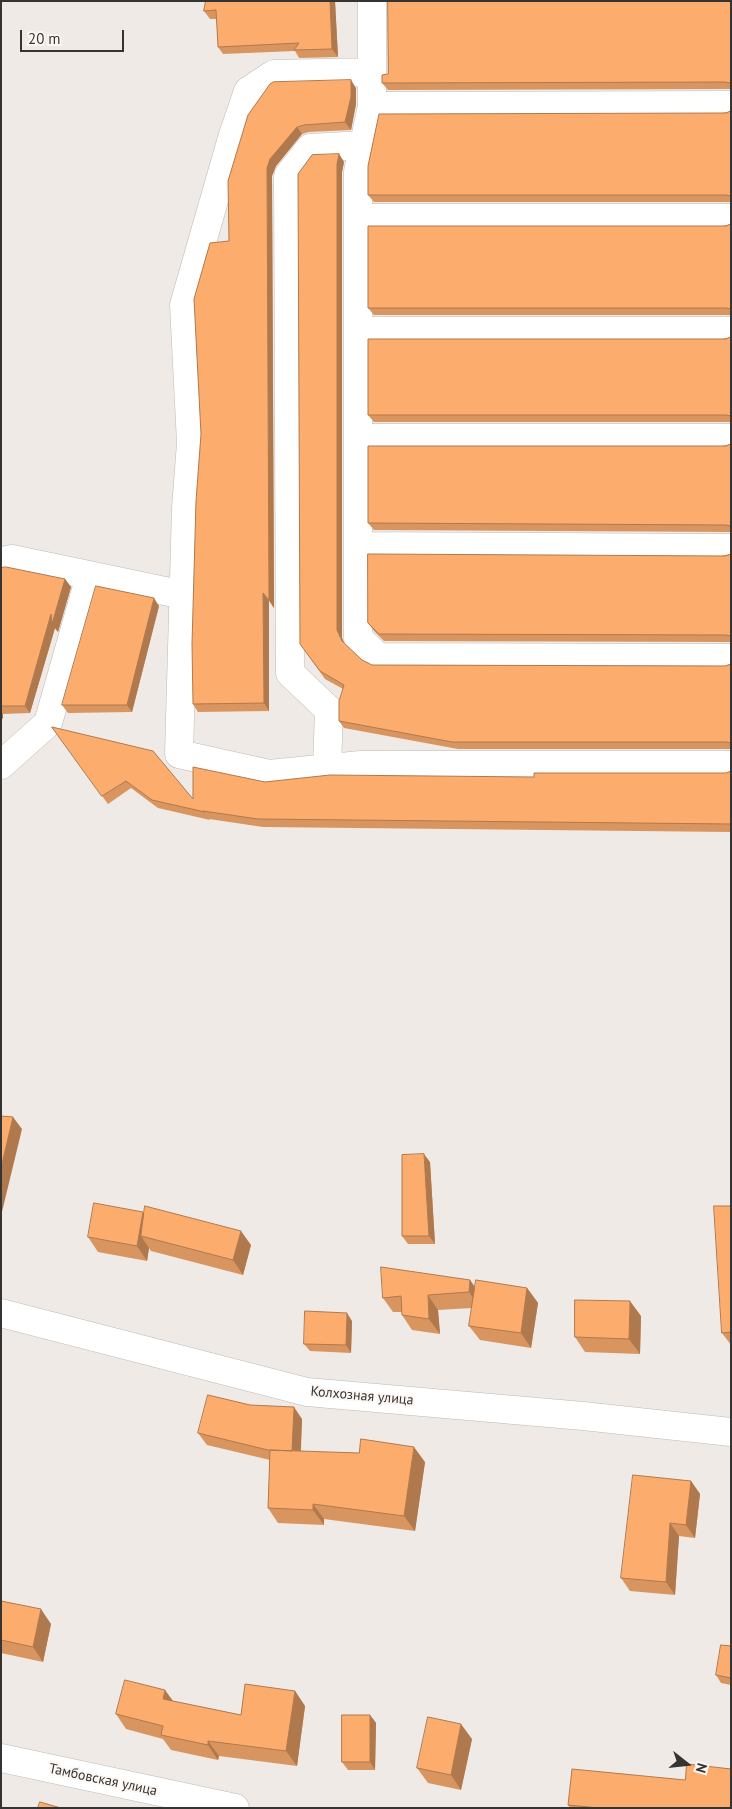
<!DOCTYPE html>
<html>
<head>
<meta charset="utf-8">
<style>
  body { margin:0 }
  #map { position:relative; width:732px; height:1809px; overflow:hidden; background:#efeae6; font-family:"PT Sans",sans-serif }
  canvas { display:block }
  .frame { position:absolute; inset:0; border:2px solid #363432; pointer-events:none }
  .north { position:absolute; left:662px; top:1739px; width:50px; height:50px; -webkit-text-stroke:4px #fdf7f3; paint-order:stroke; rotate:106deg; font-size:14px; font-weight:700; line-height:20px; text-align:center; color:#363432 }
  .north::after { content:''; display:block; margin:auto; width:18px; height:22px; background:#363432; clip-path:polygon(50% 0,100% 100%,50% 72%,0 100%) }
  .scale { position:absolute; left:20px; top:30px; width:104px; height:22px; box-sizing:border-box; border:2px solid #363432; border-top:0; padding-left:6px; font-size:15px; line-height:18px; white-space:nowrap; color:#363432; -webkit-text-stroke:4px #fdf7f3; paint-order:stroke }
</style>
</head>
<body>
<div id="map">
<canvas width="732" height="1809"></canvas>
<div class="frame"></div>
<div class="north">N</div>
<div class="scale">20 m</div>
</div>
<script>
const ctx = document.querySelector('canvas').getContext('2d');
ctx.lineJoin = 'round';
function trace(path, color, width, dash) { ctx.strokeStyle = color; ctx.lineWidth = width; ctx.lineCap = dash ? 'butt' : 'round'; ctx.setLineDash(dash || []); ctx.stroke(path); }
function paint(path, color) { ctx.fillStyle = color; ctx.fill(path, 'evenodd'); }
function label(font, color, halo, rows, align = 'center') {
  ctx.font = font + ' "PT Sans",sans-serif'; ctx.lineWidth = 4; ctx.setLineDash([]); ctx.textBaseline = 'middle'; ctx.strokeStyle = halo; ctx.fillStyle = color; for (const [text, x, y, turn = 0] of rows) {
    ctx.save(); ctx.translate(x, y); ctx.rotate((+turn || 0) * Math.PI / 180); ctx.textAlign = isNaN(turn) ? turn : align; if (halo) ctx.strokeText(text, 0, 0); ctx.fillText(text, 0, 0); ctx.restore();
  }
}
const minor = new Path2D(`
  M372 1V106L358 172V638L378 657 731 658
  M372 72 274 74 248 91 232 138 184 305 191 443 186 508 179 754 269 774 361 765H731
  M372 106 731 105
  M358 218H731
  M358 331H731
  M358 438H731
  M358 546 731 548
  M1 561 12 559 184 595
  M1 765 48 723 90 576
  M327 768 329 710 290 673 288 176 310 148 364 145
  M1 1313 307 1392 583 1416 731 1432
  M1 1758 235 1808`);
trace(minor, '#bfbab6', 29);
trace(minor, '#fff', 28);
paint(new Path2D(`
  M206 1H335L338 57 299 58 295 51 223 54 218 47 217 19H210L204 11Z
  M731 1V89L388 90 382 83 388 74Z
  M356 88V104L351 130 309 132 302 134 276 166 272 176 274 608 269 601V711L198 712 193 704 229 241 248 115Z
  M731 111V202H374L368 195Z
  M339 154 344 162 342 172V638L345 645 362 660 372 665 725 666 731 664V749H458L344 728 339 721 343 689 325 679 300 644Z
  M731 224V315H374L368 308Z
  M731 337V422H374L368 415Z
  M731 444V532L374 530 368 523Z
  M731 554V642L384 641 374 631 368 623Z
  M1 568 65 579 71 587 58 632 55 628 30 713 3 714V719L1 718Z
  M159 606 132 712 68 713 62 705Z
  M52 727 193 799 265 782 534 777 726 773 731 771V832L263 827 209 819 210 820 158 808 131 788 108 804Z
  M430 1162 435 1244H408L402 1236Z
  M731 1206V1345L722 1333Z
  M143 1212 144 1214 251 1245 243 1275 151 1251 149 1248 147 1261 98 1252 88 1237Z
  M470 1280 475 1287 527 1288 538 1303 531 1348 480 1340 469 1326 472 1308 438 1310 440 1334 412 1330 402 1315V1312H393L383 1298Z
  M641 1316 640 1354 585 1352 575 1337Z
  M352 1321 351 1353 310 1351 304 1344Z
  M302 1419 301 1451 425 1462 415 1531 324 1519V1525L278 1523 268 1508 270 1460 207 1445 198 1433Z
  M691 1481 700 1494 695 1538 679 1536 675 1595 630 1591 621 1578Z
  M1 1601 51 1624 43 1662 1 1653Z
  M731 1646V1685L721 1683 716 1675Z
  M295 1691 305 1706 297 1766 219 1756 218 1760 171 1750 163 1739 126 1729 116 1714 173 1701 241 1715Z
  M370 1715 376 1723 375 1770H348L342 1762Z
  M472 1739 461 1790 428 1783 417 1768Z
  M685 1780 731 1808H570L568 1805Z`), '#d9955f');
paint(new Path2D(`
  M330 1H335L338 57 332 49Z
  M351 80 356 88V104L351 130 345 122Z
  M297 127 302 134 276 166 272 176 274 608 269 600 267 168 270 159Z
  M339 154 344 162 342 172V638L347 649 342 641 337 630V164Z
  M65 579 71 587 58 632 55 628 30 713 25 706 51 614Z
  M263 593 269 601V711L264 703Z
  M154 598 159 606 132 712 127 705Z
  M1 711 3 714V719L1 717Z
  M13 1117 22 1129 1 1216V1168Z
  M424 1154 430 1162 435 1244 429 1236Z
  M143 1212 153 1227 141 1236 149 1248 147 1261 137 1246Z
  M241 1231 251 1245 243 1275 233 1260Z
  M470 1280 480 1295V1307L469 1292Z
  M527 1288 538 1303 531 1348 521 1333Z
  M428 1295 438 1310 440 1334 429 1319Z
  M630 1301 641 1316 640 1354 629 1339Z
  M347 1313 352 1321 351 1353 346 1345Z
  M294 1407 302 1419 300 1463 292 1451Z
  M414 1447 425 1462 415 1531 404 1516Z
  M691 1481 700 1494 695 1538 686 1525Z
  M313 1504 324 1519V1525L313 1510Z
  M670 1523 679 1536 675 1595 666 1582Z
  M41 1609 51 1624 43 1662 33 1647Z
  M165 1690 176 1705 163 1699Z
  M295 1691 305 1706 297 1766 286 1751Z
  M370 1715 376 1723 375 1770 370 1762Z
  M461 1724 472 1739 461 1790 451 1775Z
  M208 1741 219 1756 218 1760 208 1745Z`), '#b0794d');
const building = new Path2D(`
  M206 1H330L332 49 294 50 299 43 218 47 216 10 204 11Z
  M388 1H731V83L725 82 382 83V75L388 74Z
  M351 80V97L345 122 304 125 297 127 270 159 267 168 269 600 263 593 264 703 193 704 192 644 196 501 201 434 194 299 210 243 229 241 228 181 248 115 270 84 273 82Z
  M731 111V196L726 195H368V166L379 114 726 113Z
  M339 154 337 164V630L342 641 362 660 372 665 725 666 731 664V743L726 742H452L339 721V701L344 685 320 671 300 644 298 174 312 155Z
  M731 224V309L726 308H368V226H726Z
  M731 337V416L726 415H368V339H726Z
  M731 444V526L726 525 368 523V446H726Z
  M368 554 725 556 731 554V636L726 635 379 634 368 623Z
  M6 567 65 579 52 624 51 614 25 706H1V568Z
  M96 586 154 598 127 705H62Z
  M52 727 153 751 193 799V767L265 782 330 775 534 777V773H726L731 771V824L258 819 203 811 205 812 152 800 126 781 102 796Z
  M1 1116 13 1117 1 1168Z
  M424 1154 429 1236H402V1155Z
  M94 1203 143 1212 137 1246 88 1237Z
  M145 1206 241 1231 233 1260 141 1236Z
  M714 1206H731V1332L722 1333Z
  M381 1267 470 1280 469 1292 428 1295 429 1319 402 1315 401 1296 383 1298Z
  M476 1280 527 1288 521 1333 469 1326Z
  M575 1300 630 1301 629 1339 575 1337Z
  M305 1311 347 1313 346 1345 304 1344Z
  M208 1395 250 1405 294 1407 292 1451 268 1450 198 1433Z
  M361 1439 414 1447 404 1516 313 1504V1510L268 1508 270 1450 359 1453Z
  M633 1475 691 1481 686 1525 670 1523 666 1582 621 1578Z
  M1 1601 41 1609 33 1647 1 1640Z
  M721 1645 731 1646V1678L716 1675Z
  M125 1680 165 1690 163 1699 241 1715 245 1684 295 1691 286 1751 208 1741V1745L161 1735 163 1726 116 1714Z
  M342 1715H370V1762H342Z
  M428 1717 461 1724 451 1775 417 1768Z
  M687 1764 731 1769V1808H599L568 1805 572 1769 685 1780Z
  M40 1802 61 1808H38Z`);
paint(building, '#fcad6e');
trace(building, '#b0794d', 1);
label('14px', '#363432', '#fdf7f3', [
  ["Колхозная улица",362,1396,5],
  ["Тамбовская улица",103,1780,12]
]);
</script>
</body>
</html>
